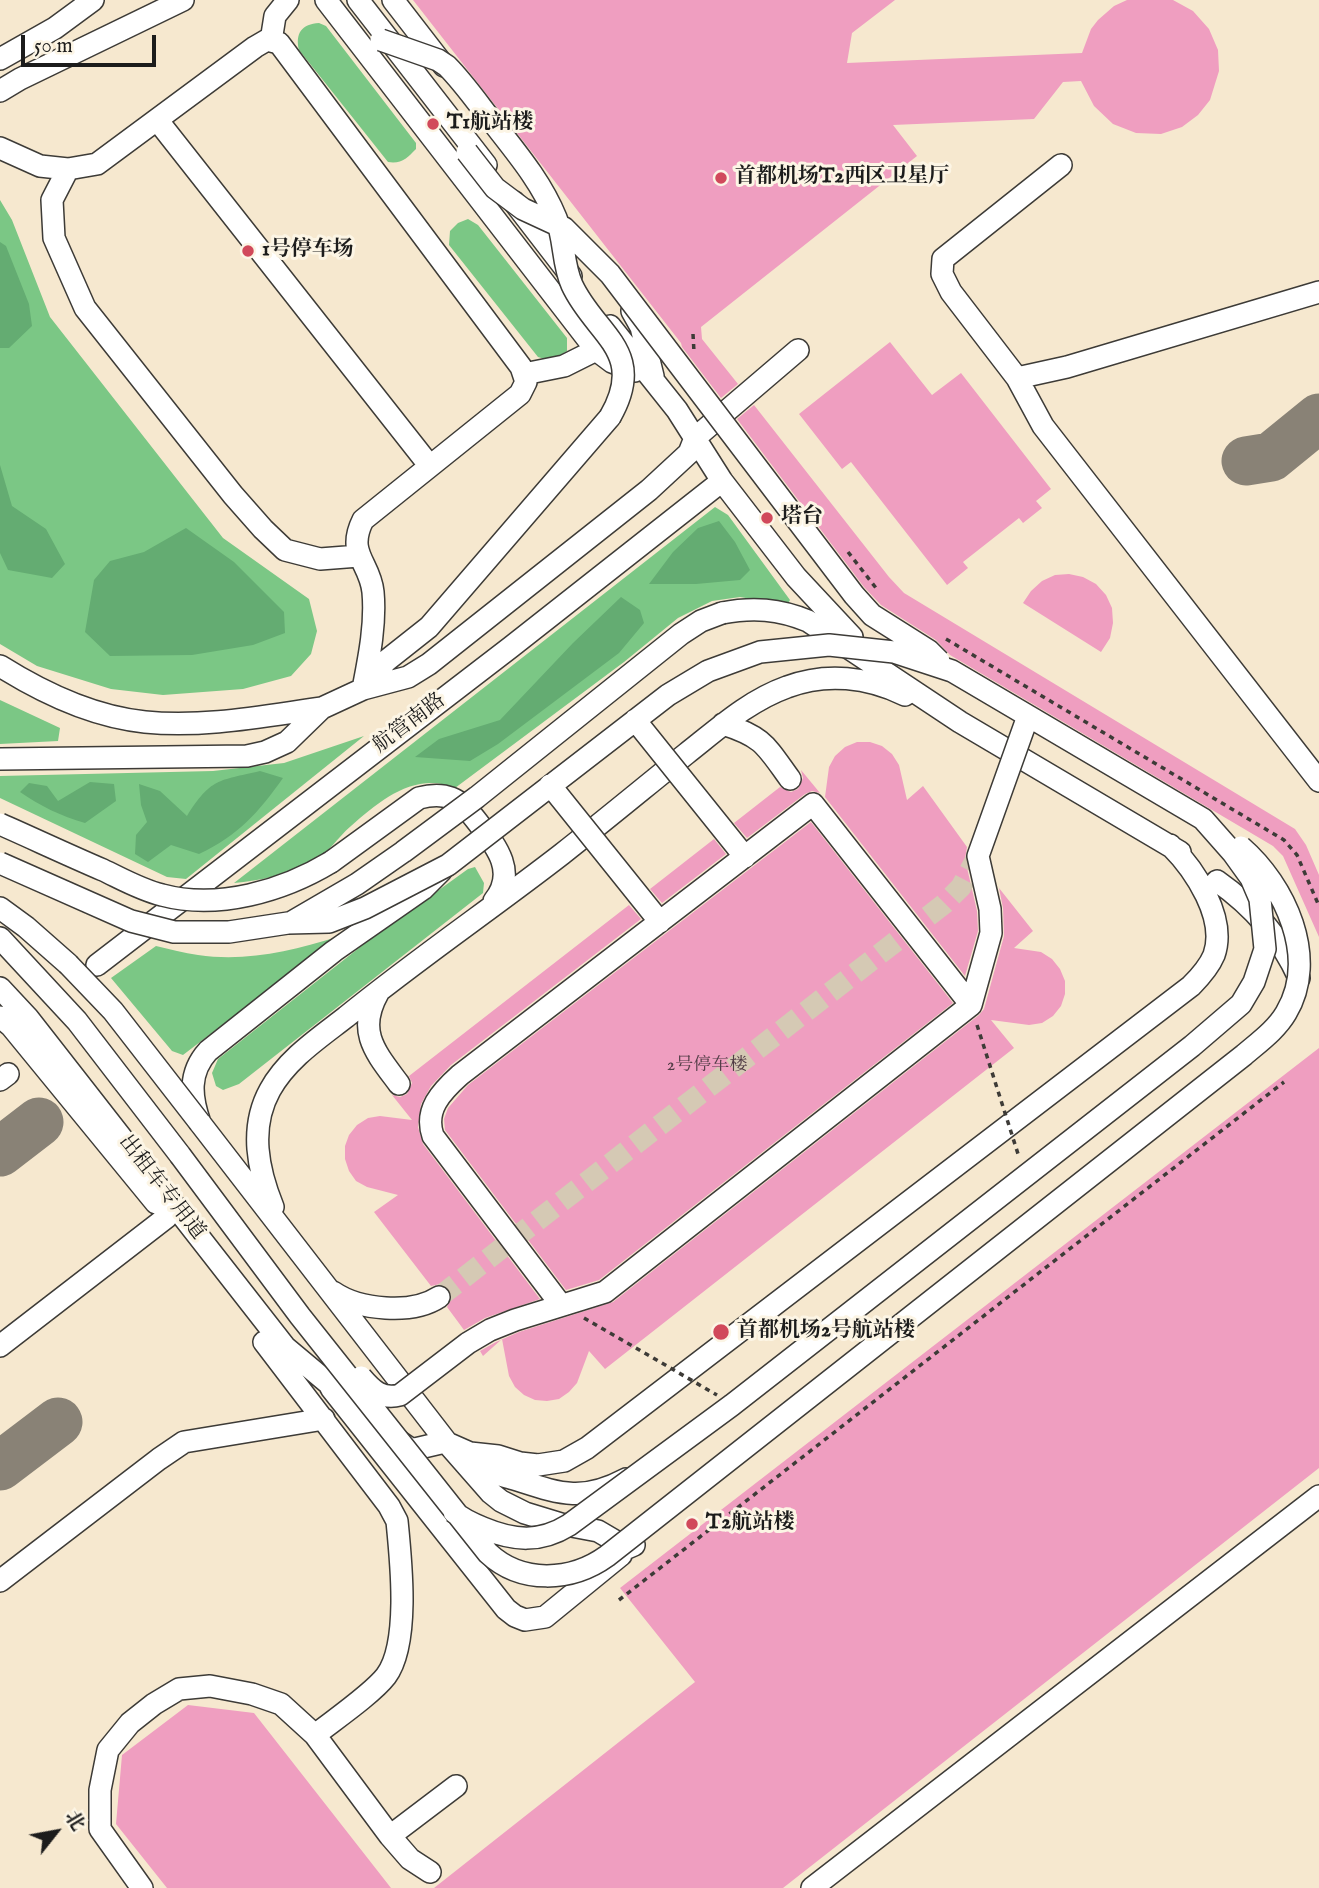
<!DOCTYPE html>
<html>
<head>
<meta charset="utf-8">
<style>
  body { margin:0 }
  #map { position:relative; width:1319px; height:1888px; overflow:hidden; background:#f6e8cf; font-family:"IM FELL English","Noto Serif SC",serif }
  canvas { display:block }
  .north { position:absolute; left:21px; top:1797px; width:70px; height:70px; -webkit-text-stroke:5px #fcf5e5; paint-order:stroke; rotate:59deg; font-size:19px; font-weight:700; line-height:28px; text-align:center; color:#1c1c1c }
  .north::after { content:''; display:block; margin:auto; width:24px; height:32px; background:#1c1c1c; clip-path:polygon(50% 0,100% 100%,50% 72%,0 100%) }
  .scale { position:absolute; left:21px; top:35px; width:135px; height:32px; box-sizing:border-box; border:4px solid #1c1c1c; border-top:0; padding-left:9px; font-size:21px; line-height:24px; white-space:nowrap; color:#1c1c1c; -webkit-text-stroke:5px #fcf5e5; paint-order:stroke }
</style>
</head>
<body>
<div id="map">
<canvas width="1319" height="1888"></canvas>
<div class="north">北</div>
<div class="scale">50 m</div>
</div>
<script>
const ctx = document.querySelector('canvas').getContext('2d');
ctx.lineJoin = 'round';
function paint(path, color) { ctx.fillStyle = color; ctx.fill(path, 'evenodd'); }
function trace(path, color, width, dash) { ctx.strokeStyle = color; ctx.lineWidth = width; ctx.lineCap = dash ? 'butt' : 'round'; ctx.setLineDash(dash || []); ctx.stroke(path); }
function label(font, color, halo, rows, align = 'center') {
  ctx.font = font + ' "IM FELL English","Noto Serif SC",serif'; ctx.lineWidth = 6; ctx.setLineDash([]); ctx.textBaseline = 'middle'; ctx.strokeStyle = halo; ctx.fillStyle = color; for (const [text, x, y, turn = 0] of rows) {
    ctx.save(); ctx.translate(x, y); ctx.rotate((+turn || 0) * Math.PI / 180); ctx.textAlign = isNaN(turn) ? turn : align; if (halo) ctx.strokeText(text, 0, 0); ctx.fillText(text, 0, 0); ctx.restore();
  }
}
paint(new Path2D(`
  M319 23 326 26 416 143V149C407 158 402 164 388 162L299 50C295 33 302 24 319 23Z
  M0 200 12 220 50 317 223 538 309 599 317 631 311 654 291 676 243 689 163 695 111 689 37 666 0 644Z
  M468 219 478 225 567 338V351L551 361 538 357 449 245 450 231 458 223Z
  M715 507 728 515 790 600 787 605 740 597 712 601 678 618 624 662 455 788C416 771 380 800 351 826 337 838 329 853 312 862 290 874 259 881 234 883Z
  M0 700 60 728 58 741 0 744Z
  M364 736 186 879 167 877 0 798V776L213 771 284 763Z
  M475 867 484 883 483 893 239 1084 223 1090 216 1086 212 1073 218 1059 364 944 468 869Z
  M337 937 183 1055 172 1051 111 978 156 946C170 949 184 953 198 955 246 962 292 951 337 937Z`), '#7bc785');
paint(new Path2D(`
  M0 242 6 246 29 304 32 326 9 348H0Z
  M0 465 12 506 46 529 65 564 52 578 8 570 0 553Z
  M719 521 735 542 750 570 740 580 696 584H649L673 552 698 528Z
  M186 528 234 562 284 612 285 633 253 645 192 655 110 656 85 632 94 580 110 561 144 552Z
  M621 597 640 610 644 623 619 653 498 744 470 761 415 757 439 739 500 720 573 643Z
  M260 771 283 778C258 813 239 835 199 854L171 845 148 862 135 854 136 835 147 822 141 805 139 784 160 791 187 816C211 778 218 781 260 771Z
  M90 782 114 784 116 801 85 823C61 816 40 806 20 792L29 783 47 786 58 801Z`), '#64ac72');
trace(new Path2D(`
  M1246 461 1271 457 1319 418
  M0 1152 39 1122
  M0 1466 58 1422`), '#898276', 49);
paint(new Path2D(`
  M413 0H895L852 33 847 63 1082 53 1091 29 1098 20 1114 6 1127 0H1173L1193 11 1209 29 1218 50 1219 71 1210 100 1198 115 1182 127 1161 134 1136 133 1113 124 1094 106 1081 81 1063 82 1034 119 893 125 917 156 701 327 702 339 738 384 721 398 682 347 681 343Z
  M890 342 932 395 961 373 1051 489 1036 501 1042 508 1023 523 1019 518 963 562 968 568 947 585 851 462 842 469 799 414Z
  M754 405 889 577 904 593 1295 829 1306 845 1319 875V937L1283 856 1273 846 950 655 936 640 881 605 864 587 737 419Z
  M1069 574 1083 577 1096 584 1106 595 1112 608 1113 623 1110 638 1101 652 1023 603 1031 591 1042 581 1055 575Z
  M857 742H870L882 746 892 754 899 765 907 800 923 786 967 847 965 859 977 911 978 931 965 976 825 797 829 767 835 756 845 747Z
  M801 770 820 793 812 791 805 794 747 838 734 823 780 787 791 792 798 789 803 778Z
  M811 822 953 1003 599 1280 566 1290 445 1130 444 1119 448 1108 468 1085Z
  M714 839 726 854 662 903 650 889Z
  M999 888 1033 931 1014 948 1041 952 1052 959 1060 969 1065 981V994L1061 1006 1053 1016 1042 1023 1029 1025 991 1020 1014 1048 605 1369 589 1351 577 1383 569 1392 559 1399 547 1401 535 1400 524 1395 515 1387 509 1376 502 1339 483 1356 480 1351 496 1342 519 1332 613 1302 979 1015 984 1009 1004 936 1003 908Z
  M629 905 641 919 451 1065 431 1086 421 1104 418 1127 423 1144 540 1299 485 1318 464 1330 447 1307 452 1298 450 1291 440 1284 431 1286 374 1212 398 1195 367 1187 356 1181 349 1171 345 1159V1146L349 1135 357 1125 368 1118 380 1116 412 1120 392 1095 400 1097 407 1094 412 1083 409 1076Z
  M1319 1048V1468L783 1888H434L695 1682 620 1588Z
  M188 1705 254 1713 391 1888H167L116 1824 122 1755Z`), '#ef9ec0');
trace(new Path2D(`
  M48 1004 95 966
  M439 1297 944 904 961 887 976 859`), '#d5c9b4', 21, [21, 10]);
const minor = new Path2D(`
  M326 0 596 350 612 362 635 371
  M358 0 486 165
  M393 0 444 66
  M271 41 275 16 288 0
  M0 59 55 28 93 0
  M0 91 20 79 183 0
  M158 121 429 465
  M0 148 40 166 68 169 97 164 255 47 267 40 279 43 521 367 526 382 520 394 363 520C346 554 370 562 373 592 376 624 369 658 363 689
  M1061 165 943 259 942 274 951 292 1017 378 1067 367 1319 292
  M68 169 52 200 54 238 85 308 233 495 263 529 285 550 320 559 359 556
  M514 202 571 276
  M632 311 641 327 653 376
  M610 326 677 410 722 481 796 577 852 637
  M524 374 564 366 596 350
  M1017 378 1043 426 1319 781
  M722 613C753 607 779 609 808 621L960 722 1180 852
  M0 666C43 693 94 717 145 722 204 728 264 716 322 708
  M366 684 386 661 429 627 610 417
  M723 724C764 737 766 746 790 779
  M0 759 247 756 265 752 287 742 322 708 363 689 408 677 429 664 649 490 689 453 695 438 798 350
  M331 862 419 798C430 795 441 794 451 798 464 803 471 814 479 824 497 847 517 873 494 901
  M441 871 423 889 334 951 208 1051C188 1073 191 1097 200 1123L448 1444 491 1493 501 1501 525 1513 561 1524 598 1531 627 1548 634 1545
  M1217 881C1254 907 1281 938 1299 978
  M0 908 26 927 68 964
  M0 938 77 1021 180 1155
  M97 965 511 647 722 481
  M0 988 28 1018 285 1347 334 1388 357 1396 371 1409
  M378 993C356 1032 376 1053 399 1084
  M0 1017 11 1026 156 1203
  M0 1080 8 1074
  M273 1207C258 1170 249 1128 270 1090 287 1059 319 1038 346 1017 416 960 491 909 562 854 604 821 645 787 686 754 718 729 748 701 787 687 826 672 868 677 905 695
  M333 1292C359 1310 412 1315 439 1297
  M264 1342 389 1506 397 1521C401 1561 410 1644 386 1676 372 1694 334 1720 315 1735
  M0 1346 167 1217
  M331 1388 506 1609 515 1616 525 1620 545 1617 621 1555
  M393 1437 409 1448 415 1449 445 1442 470 1453 498 1456 520 1463 538 1465 564 1461 587 1448 1191 986C1200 977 1209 967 1214 955 1227 918 1195 870 1170 845
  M467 1461C481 1471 498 1474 514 1479 558 1493 581 1503 626 1479
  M0 1581 159 1459 184 1442 324 1419
  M390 1836 456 1786
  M142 1888 100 1829V1790L108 1750 130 1723 154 1704 179 1689 210 1686 252 1694 281 1704 315 1735 390 1836 410 1859 430 1872
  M812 1888 1319 1496`);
trace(minor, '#3d3b37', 24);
trace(new Path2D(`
  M619 1600 1284 1082`), '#3d3b37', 3.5, [5, 5]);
trace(minor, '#fff', 21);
const minorBridge = new Path2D(`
  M381 40 438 60 447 66C463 82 477 102 491 120 515 151 541 181 556 218 565 239 562 263 572 285 595 335 648 351 610 417
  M467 152 495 188 523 209 564 228 610 274 854 595 872 615 929 651 939 661
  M635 720 745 857
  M550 785 660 922
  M0 824C34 839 68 855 103 870 122 879 141 890 162 895 218 910 283 891 331 862
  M0 863 131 921 174 932H229L288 923 329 922 365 908 448 865 668 695 708 671 760 652 829 645 894 652 952 671 1203 819 1233 853 1251 878 1260 899 1265 949 1254 982 1241 1004 1192 1046 732 1405 569 1525C540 1543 514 1541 483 1528 473 1524 462 1519 454 1512
  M290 923 357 884 403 852 477 797 681 634 701 621 722 613
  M68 964 113 1011 200 1123
  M180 1155 300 1316 488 1553C521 1584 571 1582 607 1556L1244 1055C1259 1042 1276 1030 1286 1013 1319 958 1285 885 1241 847
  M561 1305 433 1136C424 1110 441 1092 460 1075L813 804 971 1005
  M361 1377C372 1390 382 1400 400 1395L468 1343 490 1330 515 1320 605 1292 971 1005 991 933 990 909 978 856 1028 716`);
trace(minorBridge, '#3d3b37', 24, []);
trace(new Path2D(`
  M693 334 694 352
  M848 552 876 588
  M946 639 1284 840 1297 855 1319 906
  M977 1025 1019 1157
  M584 1318 717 1395`), '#3d3b37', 3.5, [5, 5]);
trace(minorBridge, '#fff', 21);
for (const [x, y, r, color] of [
  [433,124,7,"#d1495b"],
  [721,178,7,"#d1495b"],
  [248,251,7,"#d1495b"],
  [767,518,7,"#d1495b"],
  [721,1332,9,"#d1495b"],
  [692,1524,7,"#d1495b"]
]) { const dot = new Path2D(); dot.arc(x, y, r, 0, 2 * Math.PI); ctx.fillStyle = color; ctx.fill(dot); trace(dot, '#fcf5e5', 2.5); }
label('18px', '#513c45', null, [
  ["2号停车楼",707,1066]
]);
label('bold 21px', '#1c1c1c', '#fcf5e5', [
  ["T1航站楼",447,124],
  ["首都机场T2西区卫星厅",735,178],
  ["1号停车场",262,251],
  ["塔台",781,518],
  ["首都机场2号航站楼",737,1332],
  ["T2航站楼",706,1524]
], 'left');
label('21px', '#1c1c1c', '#fcf5e5', [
  ["航管南路",410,724,-37],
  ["出租车专用道",161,1188,52]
]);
</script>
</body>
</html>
